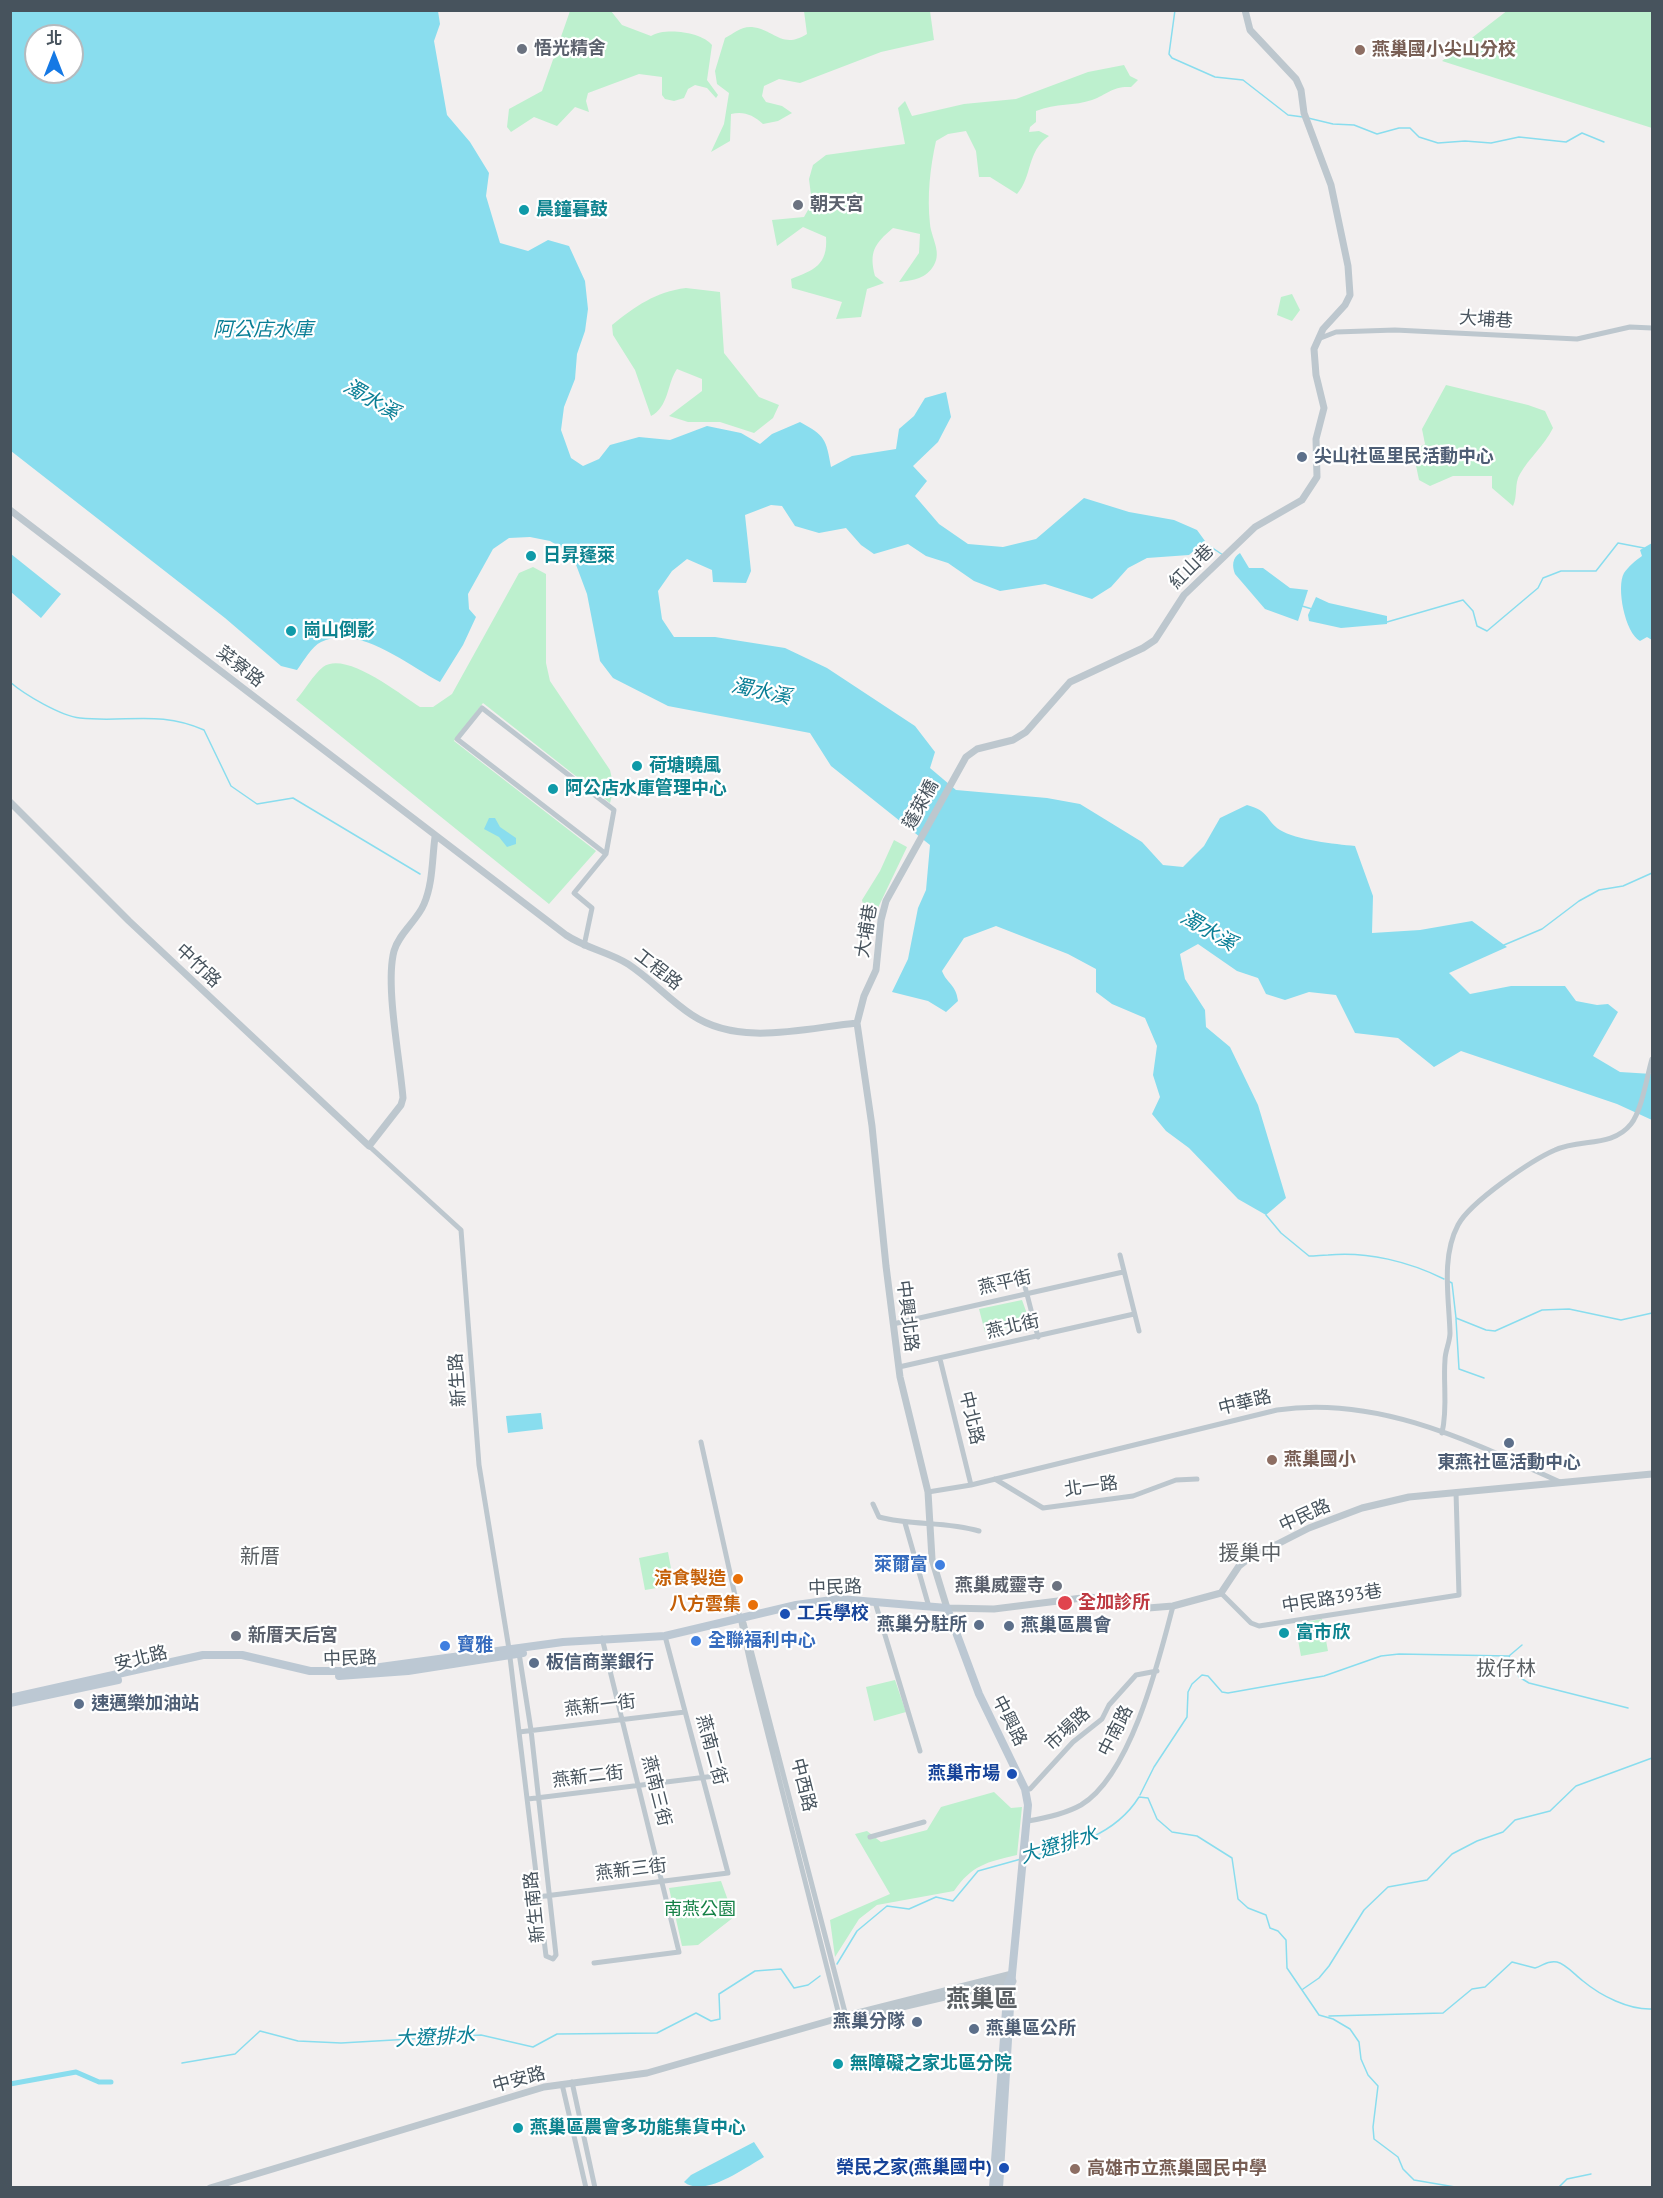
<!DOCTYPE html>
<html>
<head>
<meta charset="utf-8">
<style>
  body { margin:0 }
  #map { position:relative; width:1663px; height:2198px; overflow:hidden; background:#f2efef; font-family:"PT Sans","Noto Sans TC",sans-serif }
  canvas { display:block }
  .frame { position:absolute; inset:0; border:12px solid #47535d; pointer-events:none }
  .north { position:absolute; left:24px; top:24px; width:60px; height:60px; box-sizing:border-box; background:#fff; border:2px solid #b5babe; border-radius:50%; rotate:0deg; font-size:16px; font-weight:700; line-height:24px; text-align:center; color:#47535d }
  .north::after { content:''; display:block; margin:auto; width:21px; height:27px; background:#1579e5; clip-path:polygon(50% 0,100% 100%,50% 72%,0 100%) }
</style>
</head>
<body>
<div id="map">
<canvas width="1663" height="2198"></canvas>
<div class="frame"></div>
<div class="north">北</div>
</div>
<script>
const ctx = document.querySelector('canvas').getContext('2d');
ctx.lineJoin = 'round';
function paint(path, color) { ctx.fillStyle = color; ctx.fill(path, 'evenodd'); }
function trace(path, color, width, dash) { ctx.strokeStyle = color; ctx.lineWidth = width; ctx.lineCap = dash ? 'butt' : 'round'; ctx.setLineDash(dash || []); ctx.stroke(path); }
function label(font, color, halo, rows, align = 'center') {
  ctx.font = font + ' "PT Sans","Noto Sans TC",sans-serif'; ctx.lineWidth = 4.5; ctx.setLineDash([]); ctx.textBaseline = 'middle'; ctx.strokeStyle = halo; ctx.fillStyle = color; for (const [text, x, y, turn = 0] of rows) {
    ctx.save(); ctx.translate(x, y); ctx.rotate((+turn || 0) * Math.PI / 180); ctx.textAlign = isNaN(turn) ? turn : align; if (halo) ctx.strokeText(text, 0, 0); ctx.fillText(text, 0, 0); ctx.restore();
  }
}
paint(new Path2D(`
  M1508 10 1652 11V128L1442 61Z
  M570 11H611L622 25 651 36C665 27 702 32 712 45L707 80 718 95 716 98 707 88 695 85 688 89 684 98 674 101 665 99 662 95V77L639 74 588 93 586 101 589 112 575 107 557 126 534 117 511 132 507 127 509 109 542 91Z
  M804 11H930L934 40 881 52 800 83 779 79 764 86 762 96 766 102 782 106 792 113 778 121 763 124C753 115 744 111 731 114L730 141 711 152 724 124 729 93 717 84 715 71 725 38C734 33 742 26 752 27 774 29 782 50 807 34Z
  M1124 65 1130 76 1138 80 1131 87C1112 86 1108 94 1092 100 1075 106 1056 103 1036 111V122L1030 127 1029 132 1039 131 1049 136C1026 152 1033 176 1017 194L990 177H979L976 151 966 131 948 134 936 141C930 168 927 196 930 224 931 237 942 252 934 265 926 279 914 280 899 282L919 253 920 234 893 228C874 244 869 252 875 276L884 283 867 289 861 317 836 319 842 302 792 288 791 279C814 270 828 265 826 237L803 227 777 246 772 220 804 217 812 203 809 179 813 165 826 155 905 144 898 108 905 101 912 116 964 104 1016 99 1088 72Z
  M686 288 720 292 724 353 759 397 779 405 773 418 754 433 720 422H688L669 416 702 391V379L677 369C667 383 669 407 651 416L635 370 613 335 612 325C636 306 655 292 686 288Z
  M1292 294 1300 310 1292 321 1277 315 1281 297Z
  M1446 385 1528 405 1545 411 1553 428C1544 446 1529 458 1520 474 1514 483 1518 496 1513 506L1492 488V476H1453L1430 486 1419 480 1413 451 1425 444 1422 429Z
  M533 567 546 574V663L550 681 610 770 614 788 610 803 483 703 454 741 596 851 549 904 296 700C305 690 313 675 323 667 345 650 400 694 420 707H433L452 694 519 573Z
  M894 840 907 847 875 914 863 904 862 900 880 871Z
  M1022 1300 1030 1322 985 1332 979 1309Z
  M668 1552 674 1585 645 1590 639 1558Z
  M1322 1619 1328 1651 1301 1656 1295 1624Z
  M895 1680 906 1712 874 1721 866 1687Z
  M994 1792 1011 1808 1022 1807 1017 1855C987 1862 972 1865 954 1891L877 1905 859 1919 835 1957 830 1920 890 1894 855 1834 867 1831 881 1842 927 1830 941 1807Z
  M721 1881 734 1917 698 1945 682 1946 669 1888Z`), '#bdf0ce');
paint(new Path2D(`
  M10 11H438L440 24 434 41 447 115 470 142 489 173 486 196 500 243 528 251 548 240 569 246 585 281 588 309 585 331 577 354 575 379 564 407 561 430 571 458 583 466 599 459 610 445 639 437 670 440 707 426 741 433 760 444 772 434 800 422C825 436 826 438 831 467L852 456 896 449 899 429 914 416 925 398 946 392 951 417 938 442 913 466 927 481 915 496 939 524 968 544 1003 547 1036 539 1084 498 1129 512 1174 520 1197 530 1205 541 1189 555 1147 558 1128 568 1111 587 1092 599 1045 584 1000 591 974 581 948 563 926 556 908 544 874 554 861 545 846 528 819 533 795 526 782 506 771 505 745 515 751 571 746 583 713 582 712 570 687 559 672 571 658 591 662 619 674 637H715L785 648 827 668 915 726 935 752 930 768 956 790 1047 798 1080 804 1142 842 1163 865 1183 867 1204 846 1220 818 1247 805C1270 811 1265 820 1280 830 1296 840 1335 844 1355 846L1373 896 1372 933 1420 930 1472 921 1507 947 1449 973 1470 994 1511 986H1565L1576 1001 1597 1005 1608 1004 1618 1012 1593 1056 1620 1072 1652 1074V1120L1617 1104 1461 1051 1434 1067 1398 1038 1355 1033 1336 995 1309 992 1285 1000 1266 994 1258 978 1237 971 1198 944 1180 954 1185 979 1205 1010 1206 1027 1230 1047 1258 1105 1286 1198 1266 1215 1238 1199 1189 1148 1166 1131 1152 1114 1160 1097 1153 1075 1157 1046 1145 1018 1112 1004 1096 992V969L1068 954 996 926 964 938 942 971C947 984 956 984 958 1001L946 1012 928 1001 892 992 908 959 918 908 926 890 930 845 831 766 810 733 668 706 613 678 600 661 587 594 572 554 550 541 530 537 509 538 493 549 468 594 469 609 476 617 463 645 440 682C408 665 357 623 321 642 312 646 303 662 297 670L281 666 225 618 11 451ZM36 36H72V72H36Z
  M1652 543V640L1647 637 1640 641C1625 633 1616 587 1624 573 1628 567 1636 560 1642 556L1640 550Z
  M1240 553 1249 568H1263L1290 588 1308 590 1298 621 1265 609 1235 574C1232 566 1232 558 1240 553Z
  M11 554 61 594 41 618 11 592Z
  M1316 597 1329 603 1387 616V624L1341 628 1309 621 1308 615Z
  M489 818H495L500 827 516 838V844L507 847 499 837 484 829Z
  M541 1413 543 1429 508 1433 506 1416Z
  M754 2142 764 2157C743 2169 704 2198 684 2182L691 2175Z`), '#89ddee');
trace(new Path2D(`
  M1175 10 1169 54 1172 58 1215 77 1243 80 1288 115 1303 117
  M1308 118 1333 124 1354 125 1377 134 1399 128H1410L1419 137 1438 143 1465 141 1491 143 1519 137 1566 142 1582 133 1604 142
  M1202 541 1223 555
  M1302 606 1312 609
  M1387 622 1463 600 1473 611 1477 626 1487 631 1538 588 1543 578 1561 571H1596L1618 543 1644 548
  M10 682C25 695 61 716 80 718 126 723 159 710 204 730L231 786 257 804 293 798 420 874
  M1504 945 1542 929 1579 901 1599 890 1623 886 1652 873
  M1266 1215 1281 1233 1309 1256C1316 1256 1322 1255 1328 1255 1367 1251 1410 1262 1444 1279
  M1448 1281 1452 1283 1456 1318 1486 1330 1495 1331 1542 1310 1569 1309 1621 1320 1652 1313
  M1456 1319 1459 1369 1484 1378
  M1509 1656 1522 1645
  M1140 1795 1154 1767 1187 1717 1188 1692 1192 1684 1202 1675 1208 1676 1222 1692 1228 1693 1324 1676 1381 1656 1399 1654 1509 1656 1519 1677 1529 1683 1628 1708
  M1025 1858C1069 1847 1114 1837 1139 1797L1148 1798 1157 1819 1172 1832 1197 1836 1232 1858 1238 1899 1248 1908 1266 1915 1270 1928 1278 1931 1286 1940 1287 1968 1319 2015 1333 2019 1350 2029 1359 2042 1361 2059 1368 2075 1378 2086 1373 2127 1374 2139 1398 2157 1403 2169 1414 2180 1461 2188
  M837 1964 857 1931 887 1906 909 1909 936 1897 953 1901 978 1871 1021 1859
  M1303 1989 1319 1978 1329 1966 1364 1910 1388 1887 1427 1880 1452 1854 1477 1841 1503 1832 1515 1820 1550 1811 1576 1786 1652 1758
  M1329 2016 1443 2013 1472 1989 1485 1987 1512 1962 1535 1968C1543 1966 1547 1960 1557 1962 1566 1964 1575 1975 1583 1981 1601 1996 1629 2010 1652 2009
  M182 2063 235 2054 260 2031 298 2041 341 2043 481 2035 533 2047 557 2034 657 2033 696 2013 711 2021 720 2019 719 1994 755 1971 781 1969 794 1988 808 1985 820 1976
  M1558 2188 1567 2179 1591 2174`), '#89ddee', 1.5);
trace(new Path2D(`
  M10 2084 76 2072 99 2082H111`), '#89ddee', 5);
trace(new Path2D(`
  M1318 339 1336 332 1395 330 1577 339 1630 327 1652 328
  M584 946 592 908 574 893 606 854 614 810 482 708 457 739 606 854
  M369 1146 461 1230 479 1465 509 1649 546 1956 553 1959 556 1955 531 1730 519 1653
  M1120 1255 1139 1331
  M1022 1275 1038 1337
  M893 1324 1123 1272
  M940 1359 971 1485
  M899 1367 1134 1314
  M1442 1433C1448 1407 1443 1385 1445 1360 1445 1351 1450 1342 1450 1333 1449 1298 1441 1257 1458 1225 1470 1202 1532 1160 1555 1150 1580 1138 1612 1148 1631 1124 1642 1110 1647 1076 1652 1059
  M701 1442 752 1672 840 2019
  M995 1479 1043 1508 1133 1496 1176 1480 1197 1479
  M928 1492 971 1485 1277 1410C1378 1395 1472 1442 1562 1483
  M873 1504 879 1517C912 1526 945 1521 979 1531
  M905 1523 929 1607
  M1221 1593 1251 1623 1259 1626 1459 1595 1456 1492
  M875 1602 920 1751
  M744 1623 847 2020
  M519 1732 685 1712
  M1025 1789H1030L1073 1742 1102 1719 1109 1705 1136 1675 1157 1671
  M528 1799 723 1775
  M1028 1821C1046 1818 1065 1814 1081 1805 1131 1775 1159 1660 1173 1606
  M870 1837 924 1822
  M537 1897 728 1873 665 1636
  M594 1963 679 1952 602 1638
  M572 2082 595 2188
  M562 2084 586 2188`), '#bdc7ce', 5);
trace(new Path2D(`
  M1245 10 1250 30 1296 79 1301 90 1304 113 1331 185 1348 266 1350 295 1345 305 1323 329 1314 349 1316 375 1324 408 1316 439 1317 477 1302 500 1255 527 1184 595 1155 640 1143 648 1070 682 1026 732 1013 740 977 749 966 757 886 901 881 920 876 970 864 996 857 1023 872 1126 886 1266 900 1377 928 1492 932 1559 947 1608 994 1609 1090 1597 1148 1608 1173 1606 1221 1593 1239 1566 1248 1559 1309 1528 1362 1508 1409 1497 1652 1474
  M10 510 566 935C585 948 609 952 628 964 651 979 669 1000 692 1015 740 1047 805 1028 857 1023
  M10 802 129 921 369 1146 401 1105 403 1098C400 1059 385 985 394 951 399 933 417 921 424 904 433 883 432 859 435 837
  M855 2018 1013 1981
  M210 2188 544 2087 647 2073 846 2016 1012 1974`), '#bdc7ce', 7);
trace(new Path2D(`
  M339 1676 408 1671 523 1653
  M10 1698 203 1655H242L310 1671H351L563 1642 665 1636 796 1605 839 1599 947 1608 979 1694 1025 1789 1028 1805 1012 1974 999 2188
  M10 1703 118 1680
  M993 2188 1008 1983 1012 1974`), '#bcc8d3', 8);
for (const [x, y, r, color] of [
  [522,49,6,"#6b7280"],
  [1360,50,6,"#8d6e63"],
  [798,205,6,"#6b7280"],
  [524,210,6,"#0f9aa8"],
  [1302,457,6,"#5c6f8a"],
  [531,556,6,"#0f9aa8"],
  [291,631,6,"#0f9aa8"],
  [637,766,6,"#0f9aa8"],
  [553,789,6,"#0f9aa8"],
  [1509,1443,6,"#5c6f8a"],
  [1272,1460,6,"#8d6e63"],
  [940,1565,6,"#3f7fe0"],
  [738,1579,6,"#e8710a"],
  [1057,1586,6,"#6b7280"],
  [1065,1603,8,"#e0444e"],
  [753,1605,6,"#e8710a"],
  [785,1614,6,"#1a4fb4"],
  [979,1625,6,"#5c6f8a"],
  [1009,1626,6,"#5c6f8a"],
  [1284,1633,6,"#0f9aa8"],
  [236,1636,6,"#6b7280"],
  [696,1641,6,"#3f7fe0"],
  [445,1646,6,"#3f7fe0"],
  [534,1663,6,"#5c6f8a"],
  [79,1704,6,"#5c6f8a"],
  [1012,1774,6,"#1a4fb4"],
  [917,2022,6,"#5c6f8a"],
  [974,2029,6,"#5c6f8a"],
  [838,2064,6,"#0f9aa8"],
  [518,2128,6,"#0f9aa8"],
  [1004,2168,6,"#1a4fb4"],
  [1075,2169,6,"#8d6e63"]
]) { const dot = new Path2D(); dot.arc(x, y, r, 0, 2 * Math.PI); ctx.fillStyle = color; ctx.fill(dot); trace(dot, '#fff', 2); }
label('bold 18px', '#5b616d', '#fff', [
  ["悟光精舍",534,49],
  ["朝天宮",810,205],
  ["燕巢威靈寺",1045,1586,"right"],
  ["新厝天后宮",248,1636]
], 'left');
label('bold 18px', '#785e54', '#fff', [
  ["燕巢國小尖山分校",1372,50],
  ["燕巢國小",1284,1460],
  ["高雄市立燕巢國民中學",1087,2169]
], 'left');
label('bold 18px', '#0d838f', '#fff', [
  ["晨鐘暮鼓",536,210],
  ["日昇蓬萊",543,556],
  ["崗山倒影",303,631],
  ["荷塘曉風",649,766],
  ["阿公店水庫管理中心",565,789],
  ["富市欣",1296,1633],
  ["無障礙之家北區分院",850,2064],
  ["燕巢區農會多功能集貨中心",530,2128]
], 'left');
label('18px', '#47535d', '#fff', [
  ["大埔巷",1486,320,4],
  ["紅山巷",1192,567,-45],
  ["菜寮路",240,667,38],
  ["蓬萊橋",921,805,-61],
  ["大埔巷",867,931,-81],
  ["中竹路",198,966,43],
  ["工程路",658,970,38],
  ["燕平街",1005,1283,-13],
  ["中興北路",907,1316,83],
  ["燕北街",1013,1327,-13],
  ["新生路",458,1380,-94],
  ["中華路",1245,1403,-14],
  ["中北路",971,1418,77],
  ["北一路",1091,1487,-8],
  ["中民路",1305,1516,-24],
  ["中民路",835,1588,-2],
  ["中民路393巷",1332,1599,-9],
  ["安北路",141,1659,-14],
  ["中民路",350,1659,-2],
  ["燕新一街",600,1706,-7],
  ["中興路",1009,1721,63],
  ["市場路",1068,1729,-43],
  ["中南路",1116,1731,-63],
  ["燕南二街",711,1750,75],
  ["燕新二街",588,1777,-7],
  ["中西路",803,1785,76],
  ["燕南三街",656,1791,76],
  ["燕新三街",631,1870,-7],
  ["新生南路",535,1907,-96],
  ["中安路",519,2080,-15]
]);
label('bold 18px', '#4e5e75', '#fff', [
  ["尖山社區里民活動中心",1314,457],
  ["東燕社區活動中心",1509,1463,"center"],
  ["燕巢分駐所",967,1625,"right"],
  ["燕巢區農會",1021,1626],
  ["板信商業銀行",546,1663],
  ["速邁樂加油站",91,1704],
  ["燕巢分隊",905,2022,"right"],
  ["燕巢區公所",986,2029]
], 'left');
label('bold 18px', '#366cbe', '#fff', [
  ["萊爾富",928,1565,"right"],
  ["全聯福利中心",708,1641],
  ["寶雅",457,1646]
], 'left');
label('bold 18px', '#c56008', '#fff', [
  ["涼食製造",726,1579],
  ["八方雲集",741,1605]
], 'right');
label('bold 18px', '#be3a42', '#fff', [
  ["全加診所",1078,1603]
], 'left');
label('bold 18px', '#164399', '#fff', [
  ["工兵學校",797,1614,"left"],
  ["燕巢市場",1000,1774],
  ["榮民之家(燕巢國中)",992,2168]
], 'right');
label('18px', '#158146', '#fff', [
  ["南燕公園",700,1910]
]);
label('italic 20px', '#0a7f96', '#fff', [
  ["阿公店水庫",263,330],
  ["濁水溪",371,400,30],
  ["濁水溪",761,692,12],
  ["濁水溪",1208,931,30],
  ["大遼排水",1059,1846,-17],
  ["大遼排水",435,2038,-3]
]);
label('20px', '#5b6064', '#fff', [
  ["新厝",260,1557],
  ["拔仔林",1506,1669]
]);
label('21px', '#5b6064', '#fff', [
  ["援巢中",1250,1554]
]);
label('bold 24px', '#5b6064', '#fff', [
  ["燕巢區",982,2000]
]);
</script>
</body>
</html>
